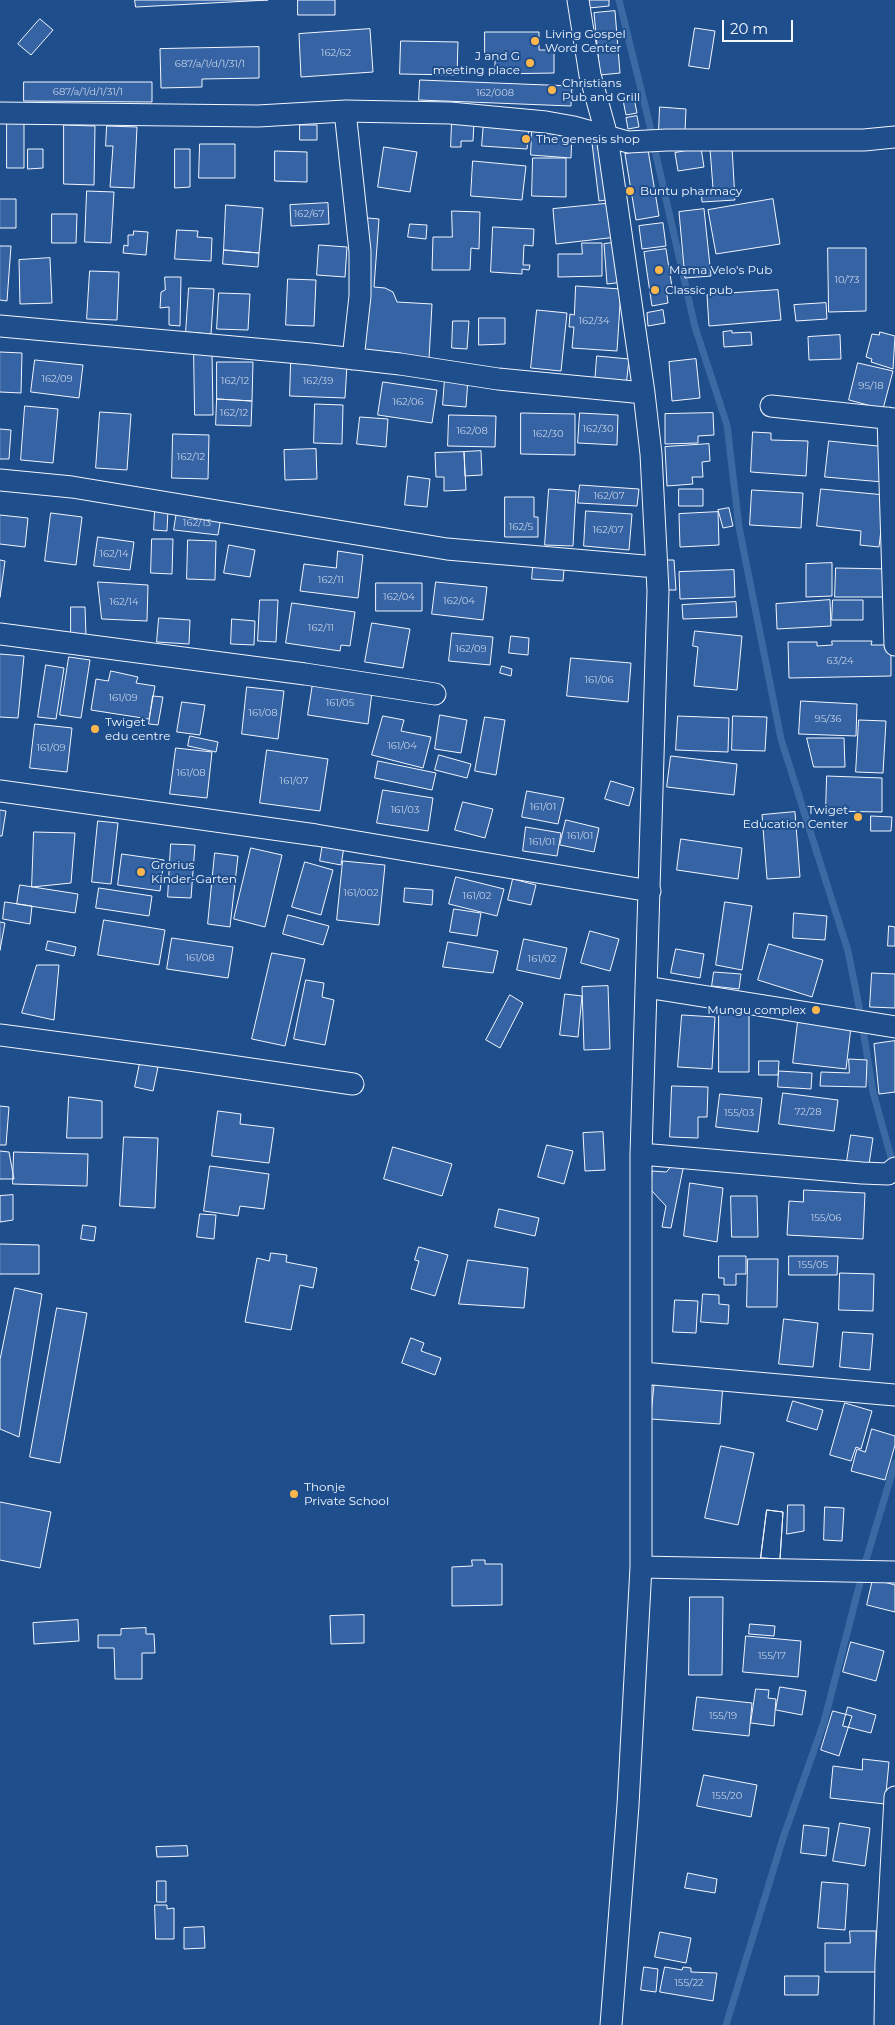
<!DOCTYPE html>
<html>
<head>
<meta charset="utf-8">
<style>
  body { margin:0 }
  #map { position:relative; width:895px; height:2025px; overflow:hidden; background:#1f4e8c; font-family:Montserrat,sans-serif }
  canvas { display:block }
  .scale { position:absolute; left:722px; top:20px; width:71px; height:22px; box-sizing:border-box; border:2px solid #f2f6ff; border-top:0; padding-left:6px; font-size:15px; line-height:18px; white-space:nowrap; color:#f2f6ff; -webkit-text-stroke:4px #1f4e8c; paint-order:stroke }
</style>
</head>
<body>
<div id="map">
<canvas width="895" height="2025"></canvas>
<div class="scale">20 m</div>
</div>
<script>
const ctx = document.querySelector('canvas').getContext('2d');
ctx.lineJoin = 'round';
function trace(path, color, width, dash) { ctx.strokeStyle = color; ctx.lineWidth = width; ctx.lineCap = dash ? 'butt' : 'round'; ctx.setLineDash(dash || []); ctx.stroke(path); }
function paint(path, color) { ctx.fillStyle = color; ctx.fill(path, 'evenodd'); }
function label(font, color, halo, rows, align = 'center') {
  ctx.font = font + ' Montserrat,sans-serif'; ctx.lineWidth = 4; ctx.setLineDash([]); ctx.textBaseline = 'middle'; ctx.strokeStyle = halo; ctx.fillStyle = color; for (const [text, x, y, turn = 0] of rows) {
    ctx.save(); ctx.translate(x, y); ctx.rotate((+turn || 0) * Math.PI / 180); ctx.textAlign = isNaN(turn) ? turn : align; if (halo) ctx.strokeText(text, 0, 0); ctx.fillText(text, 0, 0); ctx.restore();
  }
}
trace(new Path2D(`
  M619 0 651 130
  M654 146 695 327 727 425 739 527 781 739 848 951 861 1016
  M867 1030H863L873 1092 892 1161
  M866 1560 895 1463
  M726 2025 783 1838 824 1722 862 1575`), '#3b69a3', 7);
const building = new Path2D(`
  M135 0H268L136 7Z
  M298 0H335V15H298Z
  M588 0H609V6L589 8Z
  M615 11 620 73 600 75 594 13Z
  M40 19 53 30 31 55 18 44Z
  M695 28 715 31 709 69 689 66Z
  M370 29 373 72 301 77 299 34Z
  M485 32H539V50H554V73L495 74V60H485Z
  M401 41 458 42 457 75 400 74Z
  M259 47V78L202 79V87L161 88 160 49Z
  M420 80 572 86 571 106 419 100Z
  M24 82H152V102L24 101Z
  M634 98 637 113 626 115 623 100Z
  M660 107 686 109 685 132 659 130Z
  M637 116 639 127 628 129 626 118Z
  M7 120H24V168H7Z
  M452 121 474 122 473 141H461V147H451Z
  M484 121 529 125 527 149 482 146Z
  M64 125 95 126 94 185 64 184Z
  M300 125H317V140H300Z
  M107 126 137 127 134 188 110 187 113 146H106Z
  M532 130 572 132 571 158 531 155Z
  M606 142 613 199 599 201 592 143Z
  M200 144H235V178H199Z
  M384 147 417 152 410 192 378 187Z
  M732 147 735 200 702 202 701 189 713 188 710 149Z
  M701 148 704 167 678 171 675 153Z
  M28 149H43V168L28 169Z
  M175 149H190V187L175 188Z
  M648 150 659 216 636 220 625 154Z
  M275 151 307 152V182L275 181Z
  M533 158H566V197L532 196Z
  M473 161 526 166 522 200 471 196Z
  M87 191 114 192 111 243 85 242Z
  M0 199H16V228H0Z
  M773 199 780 244 716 254 708 210Z
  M328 203 329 224 291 226 290 205Z
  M614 203 617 237 556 244 553 209Z
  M226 205 263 208 259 253 224 250Z
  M704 209 711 276 685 278 679 212Z
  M452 211 480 212 479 249 471 248 470 270H432L433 237H452Z
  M52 214H77L76 243H52Z
  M368 218 379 219 374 287 385 288 393 292 397 302 432 304 429 359 359 349Z
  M663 223 666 246 642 249 639 226Z
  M410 224 427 225 426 239 408 237Z
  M493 227 534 229 533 246 524 245 523 265H530L529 270 522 269V274L491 272Z
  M177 230 198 231 197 237 212 238 211 261 175 259Z
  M134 231 148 232 146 255 123 253 124 245 128 246V235H133Z
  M620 242 624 282 607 284 604 244Z
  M582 243H602V276L558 277V254H582Z
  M319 245 347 247 345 277 317 275Z
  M0 246H11L7 301 0 300Z
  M828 248H866V311L829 312Z
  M666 249 672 287 666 288 668 303 652 306 644 252Z
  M224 250 259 253 258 267 223 264Z
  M50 258 52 303 20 304 19 260Z
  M90 271 119 272 117 320 87 319Z
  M165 277H181L180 326 169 325V307L160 308 161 292 165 290Z
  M288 279 316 280 314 326 286 325Z
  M576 286 621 289 617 351 572 348 574 327H569L570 314 574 315Z
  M189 288 214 289 211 334 186 332Z
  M778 290 781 320 709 326 707 295Z
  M219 293 250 294 248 330 217 329Z
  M826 303 827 319 796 321 794 305Z
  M537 310 567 313 561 371 531 368Z
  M663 310 665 323 648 326 647 313Z
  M479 318H505V344L479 345Z
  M453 321H469L467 349 452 348Z
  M732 331V333L751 332 752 345 724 347 723 332Z
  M880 332 895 336 893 369 871 362 872 359 866 357 872 334 879 335Z
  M840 335 841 359 809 360 808 337Z
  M0 352 22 353 21 393 0 392Z
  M194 352H212L213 415H195Z
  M597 356 629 359 626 387 595 384Z
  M696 359 700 398 672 401 669 362Z
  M35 360 83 365 79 398 31 392Z
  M217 362H253L252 401 217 399Z
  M291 363 347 365 345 398 290 396Z
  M858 363 893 371 883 409 849 400Z
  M445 378 468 379 466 407 443 405Z
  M383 382 437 390 432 423 378 415Z
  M217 399 252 401 251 426 216 425Z
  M315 404 343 405 342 444 314 443Z
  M25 406 58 409 53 463 21 460Z
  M100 412 131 414 127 470 96 468Z
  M521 413 575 414V455L521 454Z
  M580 413 618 415 617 445 578 443Z
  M713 413 714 435 698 436V443L665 444V414Z
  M449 415 496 416 495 447 448 446Z
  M360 417 388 419 386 447 357 444Z
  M0 429 11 430 9 459H0Z
  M753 432 771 433V440L808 441 806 476 751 472Z
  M173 434 209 435 208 479 172 478Z
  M829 441 887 447 883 482 825 477Z
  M709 444 710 461 702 462 703 477H692L693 484 667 486 665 447Z
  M316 449 317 479 285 480 284 450Z
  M481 451 482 475 465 476 464 452Z
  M464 452 466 490 444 491V477H436L435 453Z
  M408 476 430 479 427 507 405 505Z
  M580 485 639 489 637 506 578 503Z
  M549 489 576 491 573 546 545 545Z
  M679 489H703V506H679Z
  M821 489 885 495 879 547 860 545 861 531 817 526Z
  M752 490 803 493 801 528 750 525Z
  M505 497H534V517H538V537H505Z
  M729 508 733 526 723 528 718 510Z
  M155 510H168L167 531 154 530Z
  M177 511 221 517 218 535 174 530Z
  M586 511 632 514 629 550 584 546Z
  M718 512 719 545 680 547 679 514Z
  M51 513 82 517 76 565 45 561Z
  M0 515 28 518 25 547 0 544Z
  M98 537 134 542 130 570 94 566Z
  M152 539H173L172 574 151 573Z
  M188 540 216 541 215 580 187 579Z
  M229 545 255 550 250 577 224 573Z
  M338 551 363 555 358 598 300 591 304 564 336 568Z
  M0 560 5 561 0 597Z
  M666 560H674L676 590H667Z
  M832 563V596L806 597V564Z
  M533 567 564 569 563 581 532 579Z
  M836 568 892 569V597H835Z
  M734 570 735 597 680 599 679 572Z
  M98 582 148 585 147 621 102 619Z
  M436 582 487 587 483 620 432 614Z
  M376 583H422V611H376Z
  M260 600H278L276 642 258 641Z
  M830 600 831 626 777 629 776 604Z
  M833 600H863V620H832Z
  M736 602 737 617 683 619 682 605Z
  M292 603 355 612 350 646 341 645 340 651 286 643Z
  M71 607H85L86 636 71 633Z
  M159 618 190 620 189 644 157 642Z
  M232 619 255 621 254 645 231 644Z
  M372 623 410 629 403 668 365 662Z
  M695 631 742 636 737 690 694 686 698 647 693 646Z
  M452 633 493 637 490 665 449 661Z
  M511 636 529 638 528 655 509 653Z
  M832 641H872L871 645H891V676L789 678 788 642H817V646L832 645Z
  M0 654 24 656 18 718 0 717Z
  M69 657 90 660 81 718 60 715Z
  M571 658 631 663 628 702 567 696Z
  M46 665 64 668 56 719 38 717Z
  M502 666 512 669 511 676 500 673Z
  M111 671 138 677 136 683 155 686 149 719 91 710 96 679 108 681Z
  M313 683 372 692 368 724 308 715Z
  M247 687 284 691 278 739 242 734Z
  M153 696 163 697 158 725 149 724Z
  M801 701 857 704 856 736 799 734Z
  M182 702 205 705 200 735 177 732Z
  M440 715 467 720 461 753 435 749Z
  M383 716 404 720 401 731 431 737 423 768 372 755Z
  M678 716 729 718 728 752 676 750Z
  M733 716 767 717 765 751 732 750Z
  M485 717 505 720 496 775 475 771Z
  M859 720 886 721 883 773 856 772Z
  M35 724 72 728 67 772 30 768Z
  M190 736 218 742 216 752 188 746Z
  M807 738H844L845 767H814Z
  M176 748 212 752 207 798 170 794Z
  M267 750 328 759 320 811 260 803Z
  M439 755 471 764 467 778 435 770Z
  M671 756 737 764 734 795 667 787Z
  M378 761 436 773 432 790 375 778Z
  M827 776 882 778V812L826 811Z
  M611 781 634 788 629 806 605 799Z
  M383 790 433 798 428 831 377 823Z
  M527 791 564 798 558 824 522 817Z
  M463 802 493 809 485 838 455 830Z
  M0 810 6 811 2 836H0Z
  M795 812 800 877 767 879 762 815Z
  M871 816 892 817 891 831H871Z
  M566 820 599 828 594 852 560 845Z
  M98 821 118 823 111 884 92 882Z
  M526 827 561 833 557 856 523 851Z
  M34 832 75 833 71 883 32 887Z
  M681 839 742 848 738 879 677 870Z
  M323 843 344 847 341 865 320 861Z
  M171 844 195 845 191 898 168 897Z
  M251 848 282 855 265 927 234 919Z
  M215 853 238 856 230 927 208 924Z
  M122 854 164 860 160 891 118 885Z
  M343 861 385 865 379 925 337 920Z
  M305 862 333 870 321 915 292 907Z
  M456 877 504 889 497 916 449 904Z
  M513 879 536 885 531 905 508 900Z
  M20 885 78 894 75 913 17 904Z
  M99 888 152 896 149 916 96 908Z
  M405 888 433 890 432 905 404 902Z
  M5 902 32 906 30 924 3 919Z
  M725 902 752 906 742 970 716 965Z
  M454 909 481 913 477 936 450 932Z
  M794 913 827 916 825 940 793 938Z
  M288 915 329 926 323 945 283 934Z
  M104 920 165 930 159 965 98 955Z
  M0 922 5 923 0 950Z
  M889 926 895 927V946H888Z
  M590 931 619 939 610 971 581 963Z
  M172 938 233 947 228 978 167 969Z
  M524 939 567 948 560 979 517 970Z
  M48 941 76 947 74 956 46 950Z
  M448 942 498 951 493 973 443 967Z
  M769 944 823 960 812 997 758 980Z
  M676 949 704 954 700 978 671 973Z
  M272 953 305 959 285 1046 252 1039Z
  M37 965H59L54 1020 22 1013Z
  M714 972 741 974 739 989 712 986Z
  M872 973 895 974V1008L870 1007Z
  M306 980 324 983 322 997 334 1000 325 1045 294 1039Z
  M608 986 610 1049 584 1050 582 987Z
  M565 994 582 996 578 1037 560 1035Z
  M510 995 523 1003 500 1048 486 1040Z
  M719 1007H749V1072H719Z
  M682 1015 715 1017 712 1069 678 1067Z
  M798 1021 851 1027 846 1069 793 1063Z
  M895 1041V1092L879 1094 874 1044Z
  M849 1059 867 1060 866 1087 820 1086 821 1072 849 1073Z
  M759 1061H779L778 1075H759Z
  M140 1063 158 1067 153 1091 135 1087Z
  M779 1071 812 1073 811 1089 778 1087Z
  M672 1086 708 1087 707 1117H698V1138L670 1137Z
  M783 1093 838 1100 834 1131 779 1124Z
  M720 1094 762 1098 758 1132 716 1127Z
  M69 1097 102 1101V1138H67Z
  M0 1106 9 1107 6 1145H0Z
  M218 1111 241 1114 240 1124 274 1128 269 1163 212 1156Z
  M603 1132 605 1170 585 1171 583 1133Z
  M851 1135 873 1138 869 1164 847 1161Z
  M124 1137 158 1138 155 1208 120 1206Z
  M547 1145 573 1151 564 1184 538 1177Z
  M393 1147 452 1164 442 1196 384 1179Z
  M0 1151 9 1152 14 1179H0Z
  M14 1152 88 1154 87 1186 13 1184Z
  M675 1162 684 1164 671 1228 662 1227 666 1206 651 1190 652 1171 666 1172Z
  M210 1166 269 1174 264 1209 240 1206 238 1216 204 1211Z
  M690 1183 723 1188 717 1242 684 1236Z
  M804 1190 865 1193 863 1239 787 1235 789 1201 803 1202Z
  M13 1195V1220L0 1222V1196Z
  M731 1196H757L758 1237H732Z
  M499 1209 539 1218 535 1236 495 1227Z
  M200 1214 216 1215 214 1239 197 1237Z
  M83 1225 96 1227 94 1241 81 1239Z
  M0 1244 39 1245V1274H0Z
  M419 1247 448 1255 435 1296 411 1289 419 1261 415 1260Z
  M271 1253 287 1255 286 1262 317 1268 313 1288 300 1285 291 1330 245 1322 257 1258 269 1261Z
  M719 1256H746V1274H736V1285H724V1278H719Z
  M789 1256H838L837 1275H789Z
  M748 1259H778L777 1307H747Z
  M468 1260 528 1268 524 1308 459 1304Z
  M840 1273 874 1274 873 1311 839 1310Z
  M15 1288 42 1294 19 1437 0 1429V1360Z
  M703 1294 719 1295V1304L729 1305 728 1324 701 1322Z
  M675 1300 698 1301 696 1333 673 1332Z
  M57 1308 87 1313 60 1463 30 1457Z
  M784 1319 818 1323 813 1367 779 1364Z
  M843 1332 873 1334 870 1370 840 1367Z
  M411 1338 424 1343 421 1351 441 1358 435 1375 402 1363Z
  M655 1379 723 1384 720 1424 651 1419Z
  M793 1401 823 1410 817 1430 787 1421Z
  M845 1403 872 1411 861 1449 856 1447 851 1461 830 1455Z
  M872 1429 895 1436V1445L885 1480 851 1471 857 1449 865 1452Z
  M721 1446 754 1453 738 1525 705 1518Z
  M0 1502 51 1512 40 1568 0 1560Z
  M788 1505H804V1531L787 1534Z
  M825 1507 844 1508 842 1541 824 1540Z
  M767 1510 783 1512 780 1559 761 1558Z
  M767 1510 783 1512 780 1559 761 1558Z
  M472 1560H485V1564H502V1605L452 1606V1567L472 1566Z
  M873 1579 895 1585V1612L867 1605Z
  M690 1597H723L722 1675H689Z
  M364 1615V1643L331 1644 330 1616Z
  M78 1620 79 1641 34 1644 33 1623Z
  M750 1624 775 1626 774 1636 749 1634Z
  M146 1628V1634H154L155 1653H142V1679H115L114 1648H98V1635H121V1629Z
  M746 1636 801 1641 798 1677 743 1672Z
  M851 1642 884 1651 876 1681 843 1672Z
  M780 1687 806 1691 802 1715 776 1710Z
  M756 1689 769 1690 768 1698 776 1699 774 1726 751 1723Z
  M697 1697 752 1703 749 1736 693 1730Z
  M848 1707 876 1715 871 1733 843 1726Z
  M833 1711 852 1716 839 1756 821 1750Z
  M863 1759 889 1762 885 1804 830 1798 833 1766 862 1770Z
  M704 1775 757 1785 751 1817 697 1806Z
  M840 1823 870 1828 865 1866 833 1861Z
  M804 1825 829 1828 826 1856 801 1853Z
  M187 1846 188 1856 157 1857 156 1847Z
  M688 1873 717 1879 715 1893 685 1888Z
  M157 1881H166V1902H157Z
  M822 1882 848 1884 845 1930 818 1928Z
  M155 1905H167V1909L174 1908V1939H156Z
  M204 1927 205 1948 184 1949V1928Z
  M850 1931H876V1972H825V1943H850Z
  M660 1932 691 1938 686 1963 655 1957Z
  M644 1967 658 1969 656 1992 641 1990Z
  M665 1967 682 1970 683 1967 691 1968V1972L717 1973 713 2001 660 1992Z
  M785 1976H819L818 1995H785Z`);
paint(building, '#3563a3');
trace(building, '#f2f6ff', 1);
const street = new Path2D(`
  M578 0 590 75 607 136 644 393 651 454 658 591 641 1154V1567L628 1805 611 2025
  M345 111 360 251V296L353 359
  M0 113 258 116 345 111 450 113 546 122 574 127 628 142 667 140H864L895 137
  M0 326 311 354 400 364 498 379 644 393
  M771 406 895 419
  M888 418 895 645
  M0 480 72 487 447 549 656 567
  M0 634 305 674 435 694
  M0 791 316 835 650 891
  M646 987 895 1027
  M0 1035 189 1060 353 1084
  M641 1154 862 1173 888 1174 895 1168
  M642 1373 895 1395
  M641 1567 895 1572
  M885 2025 886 1963 895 1797`);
trace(street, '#f2f6ff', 23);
trace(street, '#1f4e8c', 21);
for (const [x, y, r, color] of [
  [535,41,5,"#ffb74d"],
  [530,63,5,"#ffb74d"],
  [552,90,5,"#ffb74d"],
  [526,139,5,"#ffb74d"],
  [630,191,5,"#ffb74d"],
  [659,270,5,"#ffb74d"],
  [655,290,5,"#ffb74d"],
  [95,729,5,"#ffb74d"],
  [858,817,5,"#ffb74d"],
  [141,872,5,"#ffb74d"],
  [816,1010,5,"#ffb74d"],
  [294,1494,5,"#ffb74d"]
]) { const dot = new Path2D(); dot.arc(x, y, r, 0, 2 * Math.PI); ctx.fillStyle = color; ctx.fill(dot); trace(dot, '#1f4e8c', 2); }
label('10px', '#c3d1e8', null, [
  ["162/62",336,53],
  ["687/a/1/d/1/31/1",210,64],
  ["687/a/1/d/1/31/1",88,92],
  ["162/008",495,93],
  ["162/67",309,214],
  ["10/73",847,280],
  ["162/34",594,321],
  ["162/09",57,379],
  ["162/12",235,381],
  ["162/39",318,381],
  ["95/18",871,386],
  ["162/06",408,402],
  ["162/12",234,413],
  ["162/30",598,429],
  ["162/08",472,431],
  ["162/30",548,434],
  ["162/12",191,457],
  ["162/07",609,496],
  ["162/13",197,523],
  ["162/5",521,527],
  ["162/07",608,530],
  ["162/14",114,554],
  ["162/11",331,580],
  ["162/04",399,597],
  ["162/04",459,601],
  ["162/14",124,602],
  ["162/11",321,628],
  ["162/09",471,649],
  ["63/24",840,661],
  ["161/06",599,680],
  ["161/09",123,698],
  ["161/05",340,703],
  ["161/08",263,713],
  ["95/36",828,719],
  ["161/04",402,746],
  ["161/09",51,748],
  ["161/08",191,773],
  ["161/07",294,781],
  ["161/01",543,807],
  ["161/03",405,810],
  ["161/01",580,836],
  ["161/01",542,842],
  ["161/002",361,893],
  ["161/02",477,896],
  ["161/08",200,958],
  ["161/02",542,959],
  ["72/28",808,1112],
  ["155/03",739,1113],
  ["155/06",826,1218],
  ["155/05",813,1265],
  ["155/17",772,1656],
  ["155/19",723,1716],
  ["155/20",727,1796],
  ["155/22",689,1983]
]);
label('12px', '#f2f6ff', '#1f4e8c', [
  ["Living Gospel",545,34],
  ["Word Center",545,48],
  ["J and G",520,56,"right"],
  ["meeting place",520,70,"right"],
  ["Christians",562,83],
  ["Pub and Grill",562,97],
  ["The genesis shop",536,139],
  ["Buntu pharmacy",640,191],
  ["Mama Velo's Pub",669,270],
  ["Classic pub",665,290],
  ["Twiget",105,722],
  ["edu centre",105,736],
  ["Twiget",848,810,"right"],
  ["Education Center",848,824,"right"],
  ["Grorius",151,865],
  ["Kinder-Garten",151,879],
  ["Mungu complex",806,1010,"right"],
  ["Thonje",304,1487],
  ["Private School",304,1501]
], 'left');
</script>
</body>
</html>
